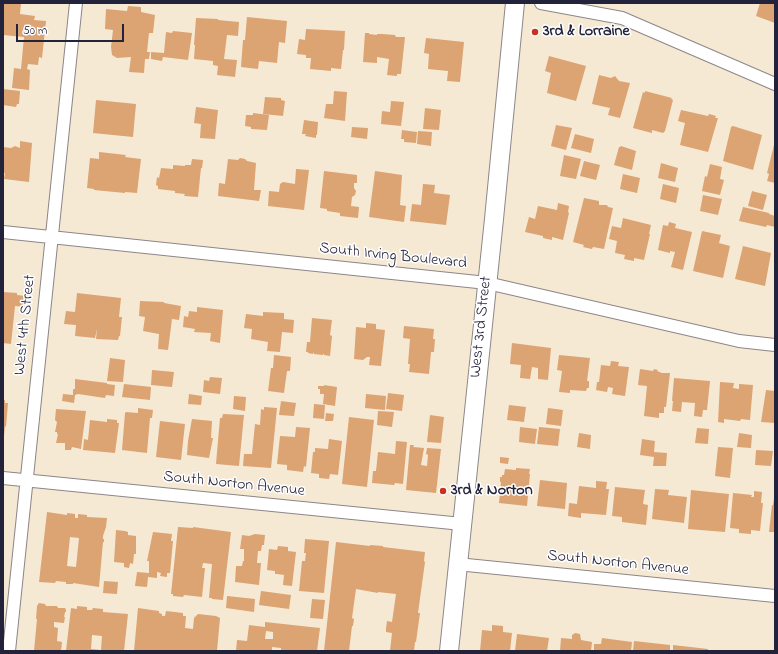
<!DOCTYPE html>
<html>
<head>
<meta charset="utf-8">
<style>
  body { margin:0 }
  #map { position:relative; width:778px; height:654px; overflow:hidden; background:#f6e9d4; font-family:"Indie Flower",sans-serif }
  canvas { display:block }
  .frame { position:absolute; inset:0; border:4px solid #22223b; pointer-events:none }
  .scale { position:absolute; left:16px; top:24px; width:108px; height:18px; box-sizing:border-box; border:2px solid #22223b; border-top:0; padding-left:5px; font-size:12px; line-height:14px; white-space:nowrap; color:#22223b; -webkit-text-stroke:3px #fff; paint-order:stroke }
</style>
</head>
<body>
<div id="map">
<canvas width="778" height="654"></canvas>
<div class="frame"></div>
<div class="scale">50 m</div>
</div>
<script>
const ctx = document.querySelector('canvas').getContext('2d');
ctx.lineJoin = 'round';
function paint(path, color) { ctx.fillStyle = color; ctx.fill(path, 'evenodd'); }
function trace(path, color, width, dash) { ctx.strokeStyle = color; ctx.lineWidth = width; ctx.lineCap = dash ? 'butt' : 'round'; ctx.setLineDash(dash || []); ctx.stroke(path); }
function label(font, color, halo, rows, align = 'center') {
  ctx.font = font + ' "Indie Flower",sans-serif'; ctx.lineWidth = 3; ctx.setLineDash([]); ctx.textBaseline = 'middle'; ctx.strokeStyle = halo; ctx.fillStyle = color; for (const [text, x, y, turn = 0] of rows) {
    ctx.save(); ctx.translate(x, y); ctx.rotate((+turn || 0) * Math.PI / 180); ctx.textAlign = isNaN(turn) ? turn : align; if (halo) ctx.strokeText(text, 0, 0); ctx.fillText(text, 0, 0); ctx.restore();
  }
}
paint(new Path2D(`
  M4 3H21L20 14 35 16 34 20 46 21 42 58 39 57 38 65 28 64 27 69 30 70 29 90 12 88 14 68 21 69 24 37 3 35Z
  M760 3H775V23L756 16Z
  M128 6 141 7V12L155 15 153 33H149L147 52H150L149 59H145L144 73 129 72 131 57 117 58 112 55 111 47 113 30 105 29 106 9 127 11Z
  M247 17 287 21 285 43 279 42 277 63 259 61 258 69 241 67 243 40H245Z
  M196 18 218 19V20L239 22 238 36 227 35 224 59 237 60 235 77 217 75 218 66 213 65V61L194 59 195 45H194Z
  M306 29 345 31 344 50H343L341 69 331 68V71L310 69 311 58H306V55L297 54 299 39 305 40Z
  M173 31 192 33 188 60 163 57 162 61 151 59V52L164 53 166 32 172 33Z
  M365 33H369V34L377 35V34H382L395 35 396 37H405L401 74H397V76L387 75 389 59 377 57V63L363 62Z
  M426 38 464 42 460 82 447 81 448 71 428 69 429 54 424 53Z
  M549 56 586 66 576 101 547 93 551 73 545 71Z
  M599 75 611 78 615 76 619 81 630 83 620 118 608 115 610 108 592 104Z
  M3 89 20 91 19 104H17L16 107 3 105Z
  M334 91 347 92 345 121 324 118 326 104H333Z
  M645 91 672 98 671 99 673 100 665 131 663 133 652 130V133L633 128 643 92 645 93Z
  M265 97 281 98V100L285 101 283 116 263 114Z
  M96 100 136 104 133 137 93 133Z
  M391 101 404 102 401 126 381 124 382 111 390 112Z
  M196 107 218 110 215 139 200 138 201 124 194 123Z
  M425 108 441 110 439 130 423 129Z
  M681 110 708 116 709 114 716 116 715 118H718L708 152 680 145 685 123 678 121Z
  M253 113 269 115 267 130 251 129V127L245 126 246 115H253Z
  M304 120 318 122 317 135H316V138L305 136 306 134H302Z
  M556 125 572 128 566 150 551 146Z
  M733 126 762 135 753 170 723 161 731 127Z
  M352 127 368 128 367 139 351 137Z
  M402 130 417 132 416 143 404 142V139H401Z
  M418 131 432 132 431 146 417 144Z
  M575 134 594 139 591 153 571 148Z
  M20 141 32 143 29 182 4 179 5 173H3V147L11 148 15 146 20 148Z
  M774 145H775V183L767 181 769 174 767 173Z
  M621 146 636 151 632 170 614 165 619 147H620Z
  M99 152 126 155 125 157 141 159 137 193 125 192V193L94 190V189L87 188 90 158 99 159Z
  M564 155 581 159 576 179 560 176Z
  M240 158 245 159 247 161 256 163 254 190H261L259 201 218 196 219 183 225 184 228 159 238 160Z
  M192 159 203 160 202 168H201L198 197 184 196 185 194 175 193V191L158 189V186L156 185 157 177 159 178 161 168 173 169V165L185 166V165H191Z
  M584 161 600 165 596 180 580 176Z
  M661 163 678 168 675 182 658 178Z
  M710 164 722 167 720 179 724 180 720 195 702 191 705 176 707 177Z
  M296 169 309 170 304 210 268 206 269 191 279 192 280 184 283 182 295 184Z
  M324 171 357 175V183H354V188L356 191 355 195 352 197 351 206 359 207 358 218 340 216V213L327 211V209L320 208Z
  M375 171 402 175 400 205 406 206 404 222 369 217Z
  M623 174 640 178 637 193 620 189Z
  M423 184 435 185 434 193 450 195 446 225 410 221 412 204 421 205Z
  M663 184 679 188 676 203 660 199Z
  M752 191 767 195 763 210 748 206Z
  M703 195 722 199 718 215 700 211Z
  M584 198 599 201V205H607L608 207 613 208 604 249 593 247 592 249 583 247 584 245 573 242Z
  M558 203 569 206 568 212 569 213 563 240 552 237V240L543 238V236L525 232 529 217 535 219 538 206 557 210Z
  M743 207 769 213V214L775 216V227L767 225 766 227 739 221Z
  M623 218 651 225 649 234H650L644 260 634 258V261L624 259 625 255 615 253 617 241 609 239 612 226 621 228Z
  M669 222 676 224 675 228 692 232 683 270 671 267 675 252 670 251V253L658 250 663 225 668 226Z
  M702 231 721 235 719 243 730 246 723 278 693 271Z
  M743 246 771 253 765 286 735 279Z
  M3 292 17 293V295L25 296V307L15 306 11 344 3 343Z
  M77 293 121 298 119 317H122L120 336H119L118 340 96 339 97 329 95 338 75 336 76 325 64 324 66 311 75 312Z
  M140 301 164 302V303L181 306 179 320 172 319 168 350 158 349 159 334 143 331 145 317 139 316Z
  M197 307 223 310 220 343 210 341 211 333 194 332 195 329 183 327 184 316 188 317 189 311 197 312Z
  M263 312 284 313V319L294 320 293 333 282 332 280 352 267 351 268 342 251 339 252 329 244 328 246 314 263 316Z
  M312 318 332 320 330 335 332 336 330 356 324 355 323 353V355L314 354 313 352V354L308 353V352H306L307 342H310Z
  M366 323 376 324V329L385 330 381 366 369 365 370 357H367L363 360 354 359 356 327 366 328Z
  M404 326 434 329 433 339H435L434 352H431L429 374 409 372 410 364H408L410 339 403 338Z
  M512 343 551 348 548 380 538 379V368L532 367 530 379 520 378 521 365 510 364Z
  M274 355 291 357 290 371H287L284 393 268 391 271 368H273Z
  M559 355 590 358 587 381H589V388H587L586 391 570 390V393L559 392 562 371 557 370Z
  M110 358 125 360 123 382 107 381Z
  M611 361 619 362 618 366 629 367 625 396 612 394 613 388 608 387 607 392 596 390 597 382H599L601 365 610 366Z
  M640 369 653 371 654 369 658 370 657 371 662 373H670L666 407H664V413H659V418L644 416 647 386 638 385Z
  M152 370 174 372 172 387 151 385Z
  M210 377 222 378 220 394 203 392 204 380 209 381Z
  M674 378 710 381 707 410H703L702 417 694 416 695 403 682 402 681 412 672 411 673 401H672Z
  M75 379 107 383V384L115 385 114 396 106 395 105 398 78 394 75 395 74 403 62 401 63 394 73 395V389H75Z
  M720 382 734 383 733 388 739 389V384L753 385 750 420 741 419 740 421 724 419V423L718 422Z
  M124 384 151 387 150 400 122 397Z
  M324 385 337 387 335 406 323 404 324 394H320V389H318V386H324Z
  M766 390 775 391V423L761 422Z
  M388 393 404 395 402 411 386 409Z
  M189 394 202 396 201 405 188 404Z
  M366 394 386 396 385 410 365 408Z
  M234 396 246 397 245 411 233 409Z
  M3 400H5V403H8L6 427 5 426 4 436H3Z
  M281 401 296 403 294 416 279 415Z
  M314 404 325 405 324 419 313 418Z
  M509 405 526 407 524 422 507 420Z
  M264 407 277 408 271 468 243 466 244 454H252L255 424 260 425 261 409 264 410Z
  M138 408 153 410 152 418H150L147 453 122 450 125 413 126 412 138 413Z
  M548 408 563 410 561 426 546 424Z
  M56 409 86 411 81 449 72 447 71 450H65V443H56L58 434H57V432H55L57 422 55 420Z
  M378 411 394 412 392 427 377 425Z
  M326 413 334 414 333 421H325Z
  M223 414 244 415 239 466 216 464 220 418H222Z
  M430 415 444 417 441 443 427 442Z
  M349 417 374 420 367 487 342 484Z
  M107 419 117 420V423H119L115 453 83 450 84 439 88 440 90 420 107 422Z
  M192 419 212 421 211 438H213L209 458 187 455 188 441Z
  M160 421 185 424 181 460 156 457Z
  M296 427 310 428 306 467 304 466 303 472 287 470V465L277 464 280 436 295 437Z
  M520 427 537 429 535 444 519 442Z
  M539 427 560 429 558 446 537 444Z
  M697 428 709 429 708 444 695 443Z
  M579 433 591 435 590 449 577 447Z
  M739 433 752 435 751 448 737 447Z
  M329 439 342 441 338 475 330 474 329 479 319 478V474L311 473 313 452H315V448L328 449Z
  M642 439 655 441 654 452 667 453 666 466H653L654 457 640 455Z
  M396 441 407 442 403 484 395 483 394 485 372 483 373 471H376L378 452 395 454Z
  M410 445H414L413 447 424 448 421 465 427 466 428 455 426 454 427 448 441 449 436 493 406 490Z
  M718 447 733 448 730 478 715 476Z
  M756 450 773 451 771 466 755 465Z
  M500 457 509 458 508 464 500 463Z
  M516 468 530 469 529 474H530L527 506 499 503 501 482H500V477H502V475H504L505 469 516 470Z
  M540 480 567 483 565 509 537 506Z
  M596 481 607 482 606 489H609L606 515 581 513V518L568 516 569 503 577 504 579 486 596 488Z
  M615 487 645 490 643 504 648 505 646 525 622 522V517L612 516Z
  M655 489 669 490 668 495 687 497 684 523 652 519Z
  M691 490 729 494 725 532 688 529Z
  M754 491 762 492 761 503H763L760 531 751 530V534L739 533V529L730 528 733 493 752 495 751 497H754Z
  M774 498H775V532H769L772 505H773Z
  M47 512 67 515V513L75 514V518H78V514L87 515V517L107 518 106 527 103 536V539H104V542H103L99 587 73 583V584H66V582L56 581 55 583 39 582ZM70 537 79 538 76 567 67 566Z
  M178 527 193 528V527L231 532 223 600 212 599V598H209L212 564 203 563 202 568H205L202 597 184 595 183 597 173 596V594H171Z
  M116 530 125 531 128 532V535L136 536V554H134L133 564 130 563 129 568 124 567V563L114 562Z
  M153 532 172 534 171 541H173L170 573H167V577L160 576 161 573 157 572V578L148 577 147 587 135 586 137 572 149 573V561H147Z
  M255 534 265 535 264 545H262L261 551H258L257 563H261L259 585 235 582 236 566H242L243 561H244V549H240L242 535 249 536Z
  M305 539 329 541 324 593 299 591 302 561H305L306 553H304Z
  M336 542 370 546V545L383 546V547L425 552 424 561 425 562 418 613H420L416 642H415L414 651H390L392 633 386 632V629L387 621 392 622 396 594 378 592V593L356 589 352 618 354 619 353 626H352L349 651H324Z
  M278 546 288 547V551L296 552 292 586 283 585 284 575 277 574H275V571L267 570 269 549 277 550Z
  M104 581 118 582 117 594 103 593Z
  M261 591 291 595 289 609 259 605Z
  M227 596 255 599 254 612 226 608Z
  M312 599 325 600 323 619 310 618Z
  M39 603 45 604 46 606H57L58 608H65L66 610V612H65L64 617H65L64 623 54 622V627L58 628 57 641 62 642 61 651H34L37 619H36L37 606Z
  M77 606 87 607V610H92L93 608 103 609V612L128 614 124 651H66L71 608 77 609ZM92 635 102 636 101 650 91 649Z
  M138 608 159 611V613L162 614V616H165L166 611 183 613V616H186L185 628 193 629 194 618 198 614 216 616 220 618 217 651H134Z
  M265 622 320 628 317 651H281V648L272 647V651H236L237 640 247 641 249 625 265 627ZM266 631 273 632V639H265Z
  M492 625 503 626V632L512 633 510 651H480L482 630 492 631Z
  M575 633 580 634 581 640 592 642 591 651H560L561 638 572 639V635Z
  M517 634 549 638 547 651H515Z
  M602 638 632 642 631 651H594V644H601Z
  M634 641 670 645V651H633Z
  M673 645 708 649V651H673Z`), '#dca373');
const minor = new Path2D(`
  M541 3 622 18 775 84
  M3 232 487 283 739 341 775 345
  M3 478 462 524
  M457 564 775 596
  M9 651 76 3`);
const secondary = new Path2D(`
  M449 651 494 219 515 3`);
trace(minor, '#8c8688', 14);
trace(secondary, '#8c8688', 20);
trace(minor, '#fff', 12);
trace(secondary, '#fff', 18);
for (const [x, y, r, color] of [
  [535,32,4,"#c8321e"],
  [443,491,4,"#c8321e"]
]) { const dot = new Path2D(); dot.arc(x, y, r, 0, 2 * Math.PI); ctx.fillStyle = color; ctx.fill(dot); trace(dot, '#fff', 1.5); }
label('bold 16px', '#22223b', '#fff', [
  ["3rd & Lorraine",543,32],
  ["3rd & Norton",451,491]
], 'left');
label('16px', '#22223b', '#fff', [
  ["South Irving Boulevard",393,257,6],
  ["West 4th Street",26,325,-84],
  ["West 3rd Street",482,327,-84],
  ["South Norton Avenue",234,485,6],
  ["South Norton Avenue",618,564,6]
]);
</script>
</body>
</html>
